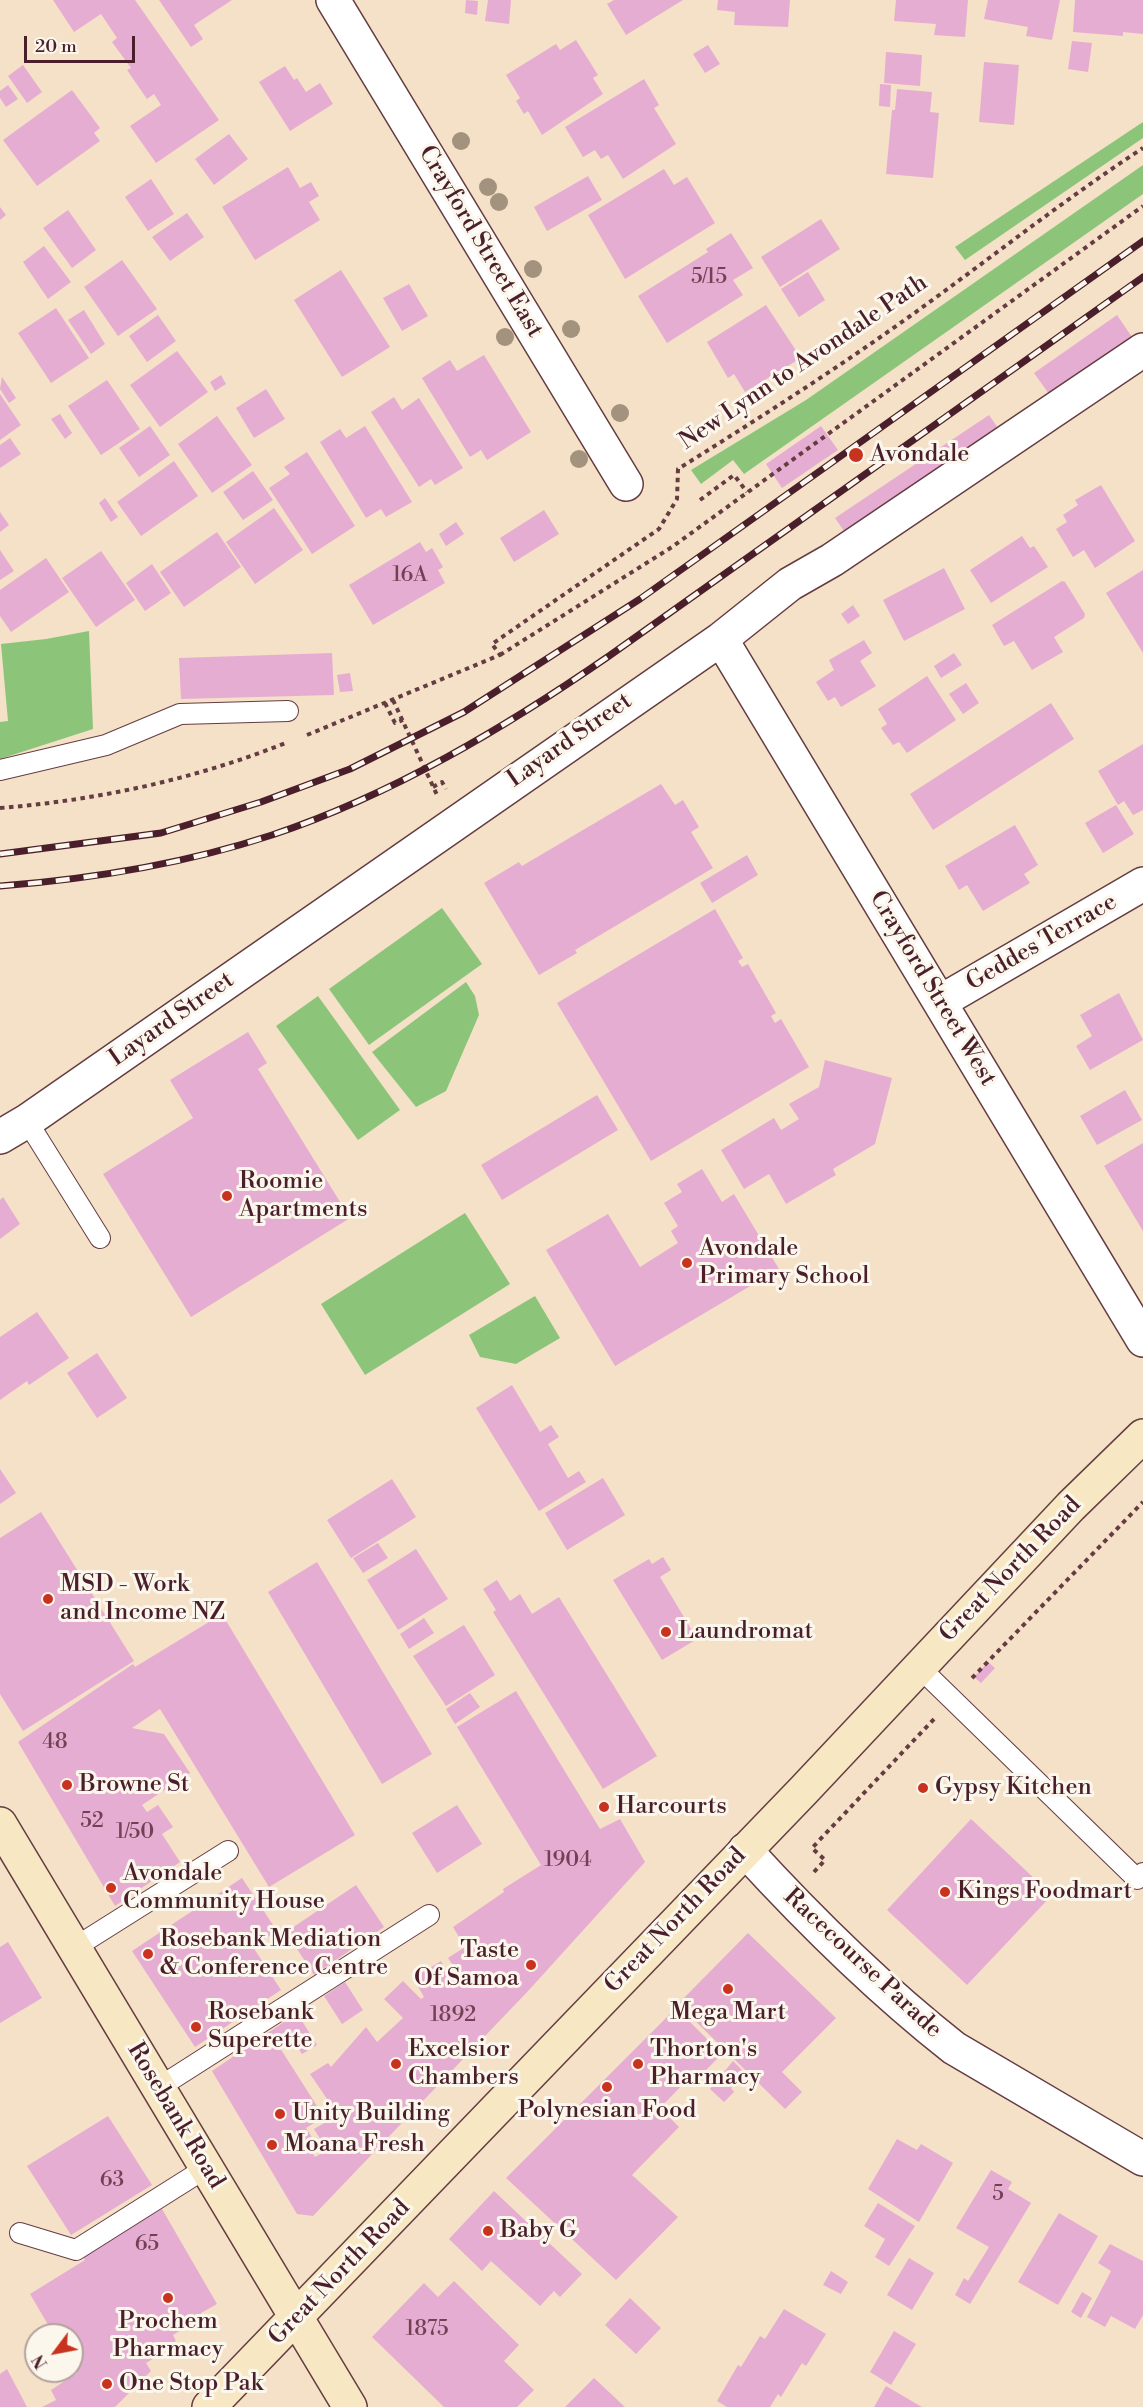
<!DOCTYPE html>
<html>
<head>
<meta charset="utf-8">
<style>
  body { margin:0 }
  #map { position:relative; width:1143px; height:2407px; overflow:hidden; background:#f5e1c7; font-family:"Libre Bodoni",serif }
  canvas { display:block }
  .north { position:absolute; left:24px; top:2323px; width:60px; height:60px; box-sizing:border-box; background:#fbf7ec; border:2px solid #b4a19f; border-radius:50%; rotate:238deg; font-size:16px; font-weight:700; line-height:24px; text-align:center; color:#4a1f2b }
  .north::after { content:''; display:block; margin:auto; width:21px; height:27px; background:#c8321e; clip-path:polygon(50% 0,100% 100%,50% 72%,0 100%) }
  .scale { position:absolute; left:24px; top:36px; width:111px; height:27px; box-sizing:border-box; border:3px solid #4a1f2b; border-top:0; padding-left:8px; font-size:18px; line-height:21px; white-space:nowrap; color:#4a1f2b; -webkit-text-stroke:4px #fbf7ec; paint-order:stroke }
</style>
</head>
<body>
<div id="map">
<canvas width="1143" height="2407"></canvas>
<div class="north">N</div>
<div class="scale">20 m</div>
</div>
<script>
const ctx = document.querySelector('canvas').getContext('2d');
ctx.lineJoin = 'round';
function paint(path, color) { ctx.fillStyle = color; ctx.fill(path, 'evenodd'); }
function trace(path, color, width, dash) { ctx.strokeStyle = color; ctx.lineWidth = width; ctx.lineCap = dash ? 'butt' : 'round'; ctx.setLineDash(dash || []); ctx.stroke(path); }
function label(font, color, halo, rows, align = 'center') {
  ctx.font = font + ' "Libre Bodoni",serif'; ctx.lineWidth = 6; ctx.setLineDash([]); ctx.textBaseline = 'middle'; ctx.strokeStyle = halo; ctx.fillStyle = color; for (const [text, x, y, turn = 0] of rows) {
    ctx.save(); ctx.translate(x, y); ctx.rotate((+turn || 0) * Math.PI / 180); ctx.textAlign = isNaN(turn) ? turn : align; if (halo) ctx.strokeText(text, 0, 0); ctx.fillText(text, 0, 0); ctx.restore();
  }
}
paint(new Path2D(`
  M1143 122V138L965 260 955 247Z
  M1143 165V194L744 474 733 460 701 484 691 470 806 400Z
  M89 631 93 729 0 759V722L8 721 1 644 46 639Z
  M442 908 482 964 369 1045 329 989Z
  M466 982 475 996 479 1015 446 1091 416 1107 372 1052Z
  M318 996 400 1110 358 1140 276 1026Z
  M465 1213 510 1284 365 1375 321 1304Z
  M535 1296 560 1338 516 1364 480 1357 469 1335Z`), '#8cc57a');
paint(new Path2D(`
  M53 0H135L219 120 156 163 130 126 161 105 154 94 147 99 127 70 131 68 112 42 117 38 101 14 74 32Z
  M159 0H232L194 25 203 39 191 47Z
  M466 0 478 1 477 15 465 13Z
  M488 0H511L509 24 485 21Z
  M614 0H683L626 35 607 4Z
  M718 0H790L788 27 734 25 735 12 717 10Z
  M896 0H968L965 37 934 35 936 24 894 21Z
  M988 0H1060L1052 40 1026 36 1028 27 984 19Z
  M1075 0H1143V34L1123 32V36L1073 32Z
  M576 40 598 75 593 78 603 94 542 135 528 111 524 114 516 101 520 98 506 75 556 44 560 50Z
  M1072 41 1092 43 1088 72 1068 69Z
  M708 45 720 64 705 73 693 54Z
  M886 52 922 55 920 86 884 83Z
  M984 62 1019 65 1014 125 979 122Z
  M23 65 42 92 27 103 8 76Z
  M285 66 294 80 297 78 306 92 320 83 333 104 290 131 259 82Z
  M644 79 659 105 654 108 676 144 623 179 608 155 601 159 595 150 583 157 565 127Z
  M880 84 891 85 890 107 879 106Z
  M8 85 18 99 6 107 0 98V91Z
  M897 89 932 92 930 112 939 113 933 178 886 174 892 110H895Z
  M72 90 100 128 94 133 100 141 37 186 3 140Z
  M229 134 248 159 214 185 195 159Z
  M288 167 300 188 311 182 319 196 309 202 320 220 255 260 222 207Z
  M664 169 674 185 687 177 715 223 625 279 588 215Z
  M588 176 602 200 547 231 534 207Z
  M151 179 174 214 148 231 125 197Z
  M0 207 6 215 0 220Z
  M68 210 96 250 72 268 43 228Z
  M187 213 204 237 170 261 152 237Z
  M821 219 840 249 780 287 761 257Z
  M731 233 753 268 733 280 743 295 667 343 638 296 708 252 706 249Z
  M44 246 71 282 48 299 23 262Z
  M122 260 157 309 118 336 84 287Z
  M341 270 390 347 342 377 294 300Z
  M808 272 825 300 799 317 781 289Z
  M409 284 428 316 402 331 383 298Z
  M766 305 801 358 745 392 734 374 728 378 707 342Z
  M56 308 89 358 51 383 18 333Z
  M84 310 105 344 91 354 68 320Z
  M158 315 176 341 147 362 129 336Z
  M1117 315 1134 340 1049 394 1034 373Z
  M177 351 208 392 160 427 130 385Z
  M484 355 531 432 487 460 481 450 470 457 422 378 450 360 457 371Z
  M221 375 226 384 215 391 210 382Z
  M2 377 16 398 9 403 0 389Z
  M107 380 140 429 101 455 68 406Z
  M266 389 285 419 254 438 236 408Z
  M0 394 21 425 0 440Z
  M394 397 402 410 419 398 463 468 435 485 431 479 419 487 371 412Z
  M60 414 72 433 65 439 51 419Z
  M989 415 998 428 844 531 835 518Z
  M217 416 252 465 212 493 178 444Z
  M150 426 170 455 139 477 119 448Z
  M365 426 412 502 386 517 381 509 366 518 320 442 340 429 346 438Z
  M821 426 838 450 782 488 766 464Z
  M10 438 21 454 0 468V445Z
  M307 452 355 526 312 554 269 488 290 474 284 467Z
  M174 461 198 496 141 536 117 502Z
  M253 471 273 500 243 520 223 492Z
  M1101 485 1135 541 1095 568 1084 550 1073 557 1056 529 1067 522 1063 515 1078 505 1075 500Z
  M105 498 118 517 111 522 99 503Z
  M274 508 303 550 255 584 226 542Z
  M544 510 559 534 514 562 500 538Z
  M0 512 9 525 0 532Z
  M456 522 464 534 446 546 439 534Z
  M217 532 241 567 184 607 160 572Z
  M1022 536 1030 548 1034 546 1048 567 991 603 970 570Z
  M420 542 426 552 432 548 443 567 438 570 445 583 373 625 349 585Z
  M0 550 14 571 0 580Z
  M101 551 135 600 96 627 62 578Z
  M46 558 69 592 11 632 0 616V590Z
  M152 564 171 593 145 611 126 583Z
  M944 568 965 609 904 641 883 600Z
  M1143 570V653L1106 593Z
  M1062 581 1065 582 1085 614 1084 618 1054 637 1063 652 1032 670 1014 641 1004 646 992 625Z
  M853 605 860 616 848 624 841 614Z
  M864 640 872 653 860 661 876 686 841 707 835 697 828 701 816 682 834 670 829 660Z
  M332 653 334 695 181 699 179 658Z
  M954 653 962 665 941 678 934 666Z
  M350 673 353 691 340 692 337 675Z
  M927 676 956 720 907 753 899 742 893 745 881 728 887 724 878 709Z
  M966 683 979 703 963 714 949 694Z
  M1051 703 1074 739 933 830 910 794Z
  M1143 744V810L1133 815 1124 801 1118 805 1098 771Z
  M661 784 675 805 683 800 699 827 691 832 713 868 575 950 577 953 539 975 484 883 519 862 522 866Z
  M1116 805 1134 834 1103 853 1085 823Z
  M1015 825 1038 865 1024 874 1030 883 983 911 967 885 959 890 945 866Z
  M747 855 758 875 712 903 700 883Z
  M715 909 743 958 738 961 742 967 748 964 776 1013 771 1016 775 1023 781 1019 809 1067 651 1161 557 1003Z
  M1119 993 1143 1040 1090 1070 1076 1046 1092 1036 1080 1015Z
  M248 1032 267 1063 258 1069 350 1218 191 1317 103 1174 193 1118 170 1080Z
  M825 1060 892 1078 875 1144 833 1169 836 1175 786 1204 769 1174 744 1189 721 1150 774 1118 781 1130 799 1119 789 1104 819 1087Z
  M1125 1090 1142 1120 1097 1145 1080 1116Z
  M597 1095 618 1130 502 1200 481 1165Z
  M1143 1143V1231L1104 1166Z
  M702 1169 722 1202 734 1194 779 1269 615 1366 546 1250 608 1214 640 1267 678 1243 671 1231 678 1226 664 1203 682 1192 677 1184Z
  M3 1197 20 1224 0 1239V1200Z
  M37 1312 69 1358 29 1385 27 1381 0 1400V1337Z
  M97 1353 127 1398 97 1418 67 1373Z
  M512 1385 540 1432 551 1425 559 1437 548 1444 568 1478 579 1471 586 1482 539 1511 476 1408Z
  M0 1469 16 1493 0 1504Z
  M603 1478 625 1515 567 1550 545 1513Z
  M392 1479 416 1517 351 1558 327 1520Z
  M41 1512 134 1661 23 1731 0 1694V1538Z
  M378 1543 388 1558 363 1573 353 1558Z
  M416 1549 448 1599 398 1630 367 1580Z
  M663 1557 671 1570 660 1577 697 1639 662 1660 613 1580 649 1559 652 1564Z
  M317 1562 432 1754 382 1784 268 1592Z
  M497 1580 510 1601 520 1594 532 1614 559 1597 657 1756 603 1789 493 1612 496 1610 483 1589Z
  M222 1614 355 1835 269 1887 160 1709 132 1728 164 1734 190 1773 142 1805 147 1812 158 1805 173 1827 162 1834 180 1862 115 1906 18 1742 133 1664 135 1667Z
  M424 1618 434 1633 409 1649 400 1634Z
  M464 1625 495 1675 446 1706 413 1656Z
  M988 1662 995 1668 981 1683 974 1677Z
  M516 1691 600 1829 620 1819 645 1862 529 1990 313 2216 297 2214 212 2071 297 2013 317 2045 302 2054 293 2040 280 2048 324 2117 306 2128 319 2148 312 2152 315 2157 327 2150 314 2129 338 2115 310 2074 328 2063 331 2067 366 2027 377 2042 403 2018 384 1999 403 1981 421 1999 424 1997 413 1978 441 1961 445 1969 452 1964 448 1958 465 1947 453 1927 504 1892 503 1889 541 1865 457 1727Z
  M470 1693 480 1707 455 1724 446 1709Z
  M457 1805 482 1844 437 1873 412 1833Z
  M971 1819 1052 1895 967 1985 887 1910Z
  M242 1878 277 1931 253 1947 281 1990 195 2047 132 1951Z
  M356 1885 384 1927 314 1975 286 1932Z
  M748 1933 836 2018 782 2072 802 2092 785 2109 678 2004Z
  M8 1942 42 1998 0 2023V1947Z
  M345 1982 363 2010 342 2024 324 1996Z
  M676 2008 722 2054 694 2082 689 2078 660 2108 679 2127 632 2175 678 2217 616 2280 506 2178Z
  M733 2061 745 2073 731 2088 734 2092 724 2102 710 2089Z
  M108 2116 152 2185 71 2235 27 2166Z
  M897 2139 917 2150 921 2144 953 2163 919 2222 868 2189Z
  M991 2170 1012 2182 1008 2189 1031 2203 970 2304 955 2295 964 2278 968 2281 989 2247 956 2228Z
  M494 2191 582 2274 560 2297 554 2291 540 2306 491 2261 482 2271 449 2239Z
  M878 2203 915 2226 889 2266 875 2257 885 2239 864 2226Z
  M162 2209 217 2304 201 2313 203 2317 173 2335 176 2341 154 2355 156 2357 146 2363 151 2371 115 2407H42L56 2400 51 2390 77 2373 72 2365V2335H54L30 2294 85 2260 82 2255Z
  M1059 2213 1098 2236 1058 2305 1018 2282Z
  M1110 2244 1143 2261V2315L1135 2329 1111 2316 1105 2327 1087 2317 1111 2271 1098 2263Z
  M909 2258 934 2273 912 2310 887 2295Z
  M831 2271 848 2282 841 2294 823 2285Z
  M454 2281 519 2345 504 2361 534 2390 517 2407H444L372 2337 424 2283 438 2297Z
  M1082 2292 1092 2298 1081 2318 1071 2312Z
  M630 2298 661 2328 636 2354 605 2325Z
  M784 2309 826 2334 806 2366 802 2363 781 2397 778 2394 770 2407H727L717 2401 738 2365 741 2367 760 2336 765 2339Z
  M894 2331 916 2344 891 2385 870 2372Z
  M7 2369 27 2407H0V2374Z
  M594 2378 625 2407H565Z
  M886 2386 922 2407H874Z`), '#e6add2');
const lane = new Path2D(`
  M0 770 106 745 180 714 288 711
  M27 1121 100 1238
  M919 1667 1137 1879 1143 1873
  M74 1948 228 1851
  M158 2088 429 1915
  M20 2233 76 2250 206 2168`);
const street = new Path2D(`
  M333 0 626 484
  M721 639 1143 1340
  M940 1002 1143 884
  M0 1137 27 1121 721 639 790 584 832 560 1143 350
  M745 1850C809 1920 879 1989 954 2048L1143 2159`);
const secondary = new Path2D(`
  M0 1824 350 2407
  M209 2407 803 1791 1071 1506 1143 1436`);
trace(lane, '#643c42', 22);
trace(street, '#643c42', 36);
trace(secondary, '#643c42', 36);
trace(new Path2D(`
  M700 500 734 475 747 492
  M500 655 672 547 1143 206
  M393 700 437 795
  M385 703 395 723 403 720
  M307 735 500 655 492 644 659 529 677 499 678 469C753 422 827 375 899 324 981 266 1059 203 1143 148
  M433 787 442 782 446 789
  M0 808C99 800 196 779 288 742
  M972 1678 1143 1502
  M814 1872 825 1860 812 1848 934 1719`), '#643c42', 4, [4.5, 4.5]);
trace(lane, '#fff', 20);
trace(street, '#fff', 33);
trace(secondary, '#f7e8c3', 33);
const rail = new Path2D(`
  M0 854 161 833 261 802 350 769 464 712 640 599 1143 241
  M0 886C92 879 184 864 272 835 392 795 506 727 609 656L1143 277`);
trace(rail, '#4a1f2b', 7);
trace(rail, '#fbf7ec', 4.5, [14]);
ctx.fillStyle = '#a2927e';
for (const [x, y] of [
  [461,141],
  [488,187],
  [499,202],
  [533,269],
  [571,329],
  [505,337],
  [620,413],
  [579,459]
]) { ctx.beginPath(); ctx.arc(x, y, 9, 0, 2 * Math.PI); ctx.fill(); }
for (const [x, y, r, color] of [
  [856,455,8,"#c8321e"],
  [227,1196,6,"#c8321e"],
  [687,1263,6,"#c8321e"],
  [48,1599,6,"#c8321e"],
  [666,1632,6,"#c8321e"],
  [67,1785,6,"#c8321e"],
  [923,1788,6,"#c8321e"],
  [604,1807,6,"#c8321e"],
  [111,1888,6,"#c8321e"],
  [945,1892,6,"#c8321e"],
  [148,1954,6,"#c8321e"],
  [531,1965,6,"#c8321e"],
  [728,1989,6,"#c8321e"],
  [196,2027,6,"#c8321e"],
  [396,2064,6,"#c8321e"],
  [638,2064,6,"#c8321e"],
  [607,2087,6,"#c8321e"],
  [280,2114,6,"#c8321e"],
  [272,2145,6,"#c8321e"],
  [488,2231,6,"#c8321e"],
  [168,2298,6,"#c8321e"],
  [107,2384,6,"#c8321e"]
]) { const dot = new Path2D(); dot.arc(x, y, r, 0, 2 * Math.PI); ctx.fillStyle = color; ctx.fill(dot); trace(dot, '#fbf7ec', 2); }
label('21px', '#714255', null, [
  ["5/15",709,278],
  ["16A",410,576],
  ["48",55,1743],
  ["52",92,1822],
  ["1/50",135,1833],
  ["1904",568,1861],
  ["1892",453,2016],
  ["63",112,2181],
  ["5",998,2195],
  ["65",147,2245],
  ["1875",427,2330]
]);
label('24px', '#4a1f2b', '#fbf7ec', [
  ["Crayford Street East",480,242,59],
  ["New Lynn to Avondale Path",804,363,-34],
  ["Layard Street",570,741,-35],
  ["Geddes Terrace",1042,943,-30],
  ["Crayford Street West",932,989,59],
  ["Layard Street",172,1020,-35],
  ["Great North Road",1011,1570,-46],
  ["Great North Road",676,1921,-46],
  ["Racecourse Parade",862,1964,43],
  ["Rosebank Road",175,2116,59],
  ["Great North Road",340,2273,-46]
]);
label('24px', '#4a1f2b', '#fbf7ec', [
  ["Avondale",870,455],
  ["Roomie",239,1182],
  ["Apartments",239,1210],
  ["Avondale",699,1249],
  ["Primary School",699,1277],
  ["MSD - Work",60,1585],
  ["and Income NZ",60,1613],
  ["Laundromat",678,1632],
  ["Browne St",79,1785],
  ["Gypsy Kitchen",935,1788],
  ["Harcourts",616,1807],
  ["Avondale",123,1874],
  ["Community House",123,1902],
  ["Kings Foodmart",957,1892],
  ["Rosebank Mediation",160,1940],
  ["& Conference Centre",160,1968],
  ["Taste",519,1951,"right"],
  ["Of Samoa",519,1979,"right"],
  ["Rosebank",208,2013],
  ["Superette",208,2041],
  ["Mega Mart",728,2013,"center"],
  ["Excelsior",408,2050],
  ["Chambers",408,2078],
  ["Thorton's",650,2050],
  ["Pharmacy",650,2078],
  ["Polynesian Food",607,2111,"center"],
  ["Unity Building",292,2114],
  ["Moana Fresh",284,2145],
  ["Baby G",500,2231],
  ["Prochem",168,2322,"center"],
  ["Pharmacy",168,2350,"center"],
  ["One Stop Pak",119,2384]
], 'left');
</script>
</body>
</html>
